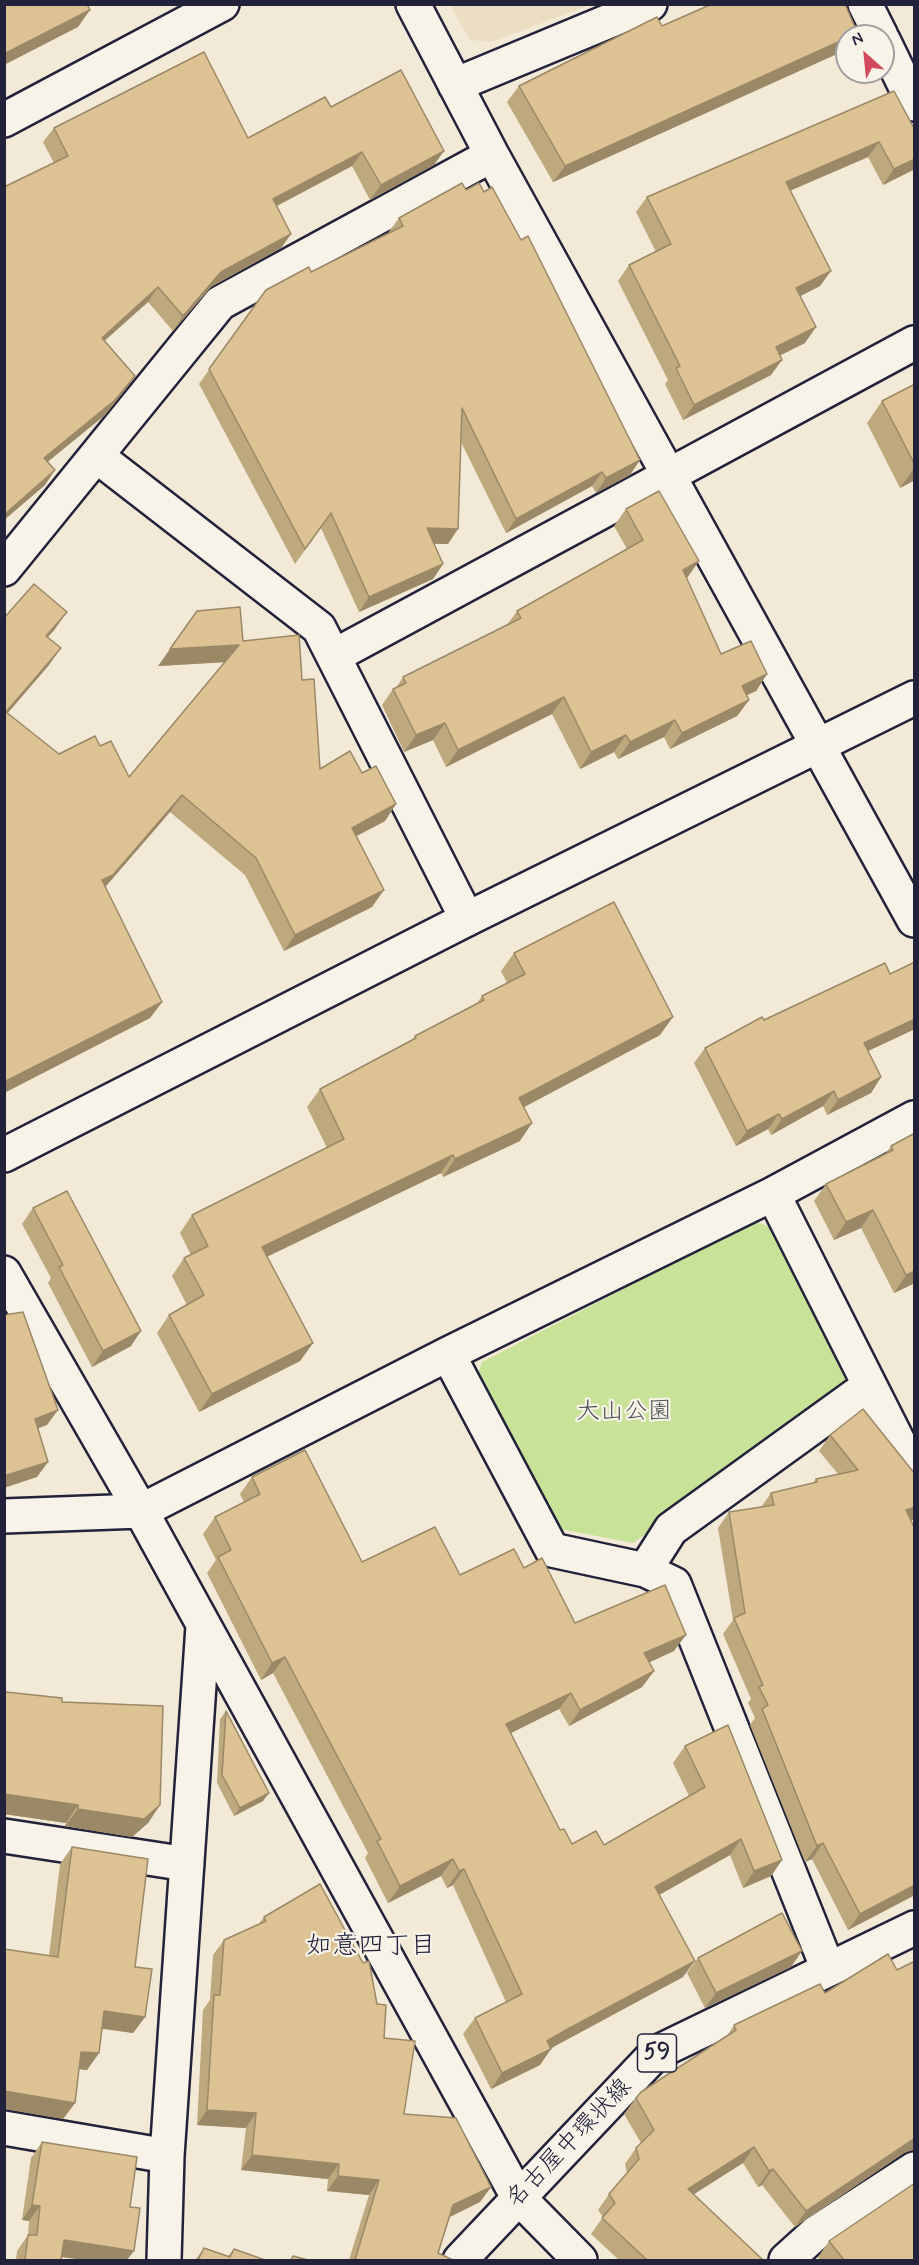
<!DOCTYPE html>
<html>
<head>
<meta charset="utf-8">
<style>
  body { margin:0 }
  #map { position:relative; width:919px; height:2265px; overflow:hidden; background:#f2e9d7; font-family:Mynerve,sans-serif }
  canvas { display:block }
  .frame { position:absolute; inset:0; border:6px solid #22223b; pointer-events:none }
  .north { position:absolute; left:835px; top:24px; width:60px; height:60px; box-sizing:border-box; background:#f7f3e8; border:2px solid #a29fa3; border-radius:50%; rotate:333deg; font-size:16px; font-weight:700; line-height:24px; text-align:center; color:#22223b }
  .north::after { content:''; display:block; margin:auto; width:21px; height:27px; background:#d1495b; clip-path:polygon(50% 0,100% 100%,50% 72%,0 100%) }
</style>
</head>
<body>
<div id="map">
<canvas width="919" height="2265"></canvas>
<div class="frame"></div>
<div class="north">N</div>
</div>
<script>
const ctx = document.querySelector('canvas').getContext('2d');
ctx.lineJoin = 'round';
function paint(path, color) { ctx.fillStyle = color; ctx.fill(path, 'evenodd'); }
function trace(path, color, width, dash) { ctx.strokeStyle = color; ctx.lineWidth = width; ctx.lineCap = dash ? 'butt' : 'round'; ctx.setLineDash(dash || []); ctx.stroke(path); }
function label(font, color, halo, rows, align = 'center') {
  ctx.font = font + ' Mynerve,"Klee One",sans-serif'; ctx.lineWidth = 4.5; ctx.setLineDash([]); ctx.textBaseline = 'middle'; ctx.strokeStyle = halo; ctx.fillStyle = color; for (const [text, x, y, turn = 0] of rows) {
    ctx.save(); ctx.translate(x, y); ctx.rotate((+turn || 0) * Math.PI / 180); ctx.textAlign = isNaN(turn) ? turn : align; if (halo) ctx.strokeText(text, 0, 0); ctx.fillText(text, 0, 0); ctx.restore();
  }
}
paint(new Path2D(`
  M450 5H590L491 42 470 40Z`), '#ecdec3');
paint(new Path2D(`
  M755 1221 772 1228 848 1370 841 1393 633 1543 560 1529 476 1382 482 1362Z`), '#c8e298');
const street = new Path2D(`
  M413 4 492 155 914 920
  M865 4 881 36
  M883 40 914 104
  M455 85 650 4
  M4 120 222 4
  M98 457 319 628 467 919
  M4 569 220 303 492 155
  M334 656 914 343
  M773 1194 914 1473
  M4 1273 141 1511 518 2197 580 2260
  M448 1354 552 1550 645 1570 674 1584 828 1969
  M4 1516 141 1511 448 1354 773 1194 914 1118
  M645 1570 671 1529 869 1386
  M4 1836 187 1864
  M4 2128 167 2156
  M164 2260 167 2156 203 1626
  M786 2260 817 2232 914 2169`);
const secondary = new Path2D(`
  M4 1155 467 919 914 698`);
const primary = new Path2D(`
  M460 2260 656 2053 914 1928`);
trace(street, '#22223b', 38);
trace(secondary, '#22223b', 38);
trace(primary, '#22223b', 38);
trace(street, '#f7f3e8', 33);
trace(secondary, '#f7f3e8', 33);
trace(primary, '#f7f3e8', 33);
paint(new Path2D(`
  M662 26 847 36V49L553 182 507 102 519 86Z
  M331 107 434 165 370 200 352 166 277 206 291 234 281 248 211 287 173 331 148 302 104 341 135 376 125 390 105 415 47 462 45 485 4 520V187L54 163 43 142 54 128 248 138Z
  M915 130V169L883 185 868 157 790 191 820 286 800 296 805 343 780 355 771 375 683 420 665 384 668 380 618 281 629 265 656 252 636 212 647 197Z
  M399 218 630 475 596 493 592 486 506 533 461 442 448 544H434L443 564 433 579 359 612 321 528 295 564 199 384 266 290 311 272 388 233Z
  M915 384V480L900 488 867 423 882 401Z
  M626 509 686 578 721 654 767 674 756 691 746 695 749 700 737 716 670 749 664 737 618 759 614 752 580 769 552 714 446 767 433 740 404 752 382 705 393 689 396 688 403 677 507 625 517 611 627 549 614 526Z
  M4 618 55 629 48 637 49 665 7 714 59 754 100 746 129 777 225 662 158 666 243 641 302 680 320 769 362 773 396 804 385 821 356 836 372 907 284 951 245 875 170 812 105 887 162 1002 150 1018 4 1093Z
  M514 953 660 1035 524 1107 520 1141 443 1177 441 1173 267 1256 313 1343 300 1361 199 1412 157 1333 169 1315 187 1305 172 1276 184 1258 191 1255 180 1233 192 1215 327 1148 307 1107 320 1089 412 1041 415 1036 477 1003 482 996 507 983 501 971Z
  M915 962V1029L868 1051 881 1077 871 1093 827 1115 823 1106 771 1135 768 1129 736 1146 694 1063 705 1048 764 1020 890 974Z
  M915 1133V1283L894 1293 861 1228 834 1240 814 1201 826 1184 886 1153 891 1146Z
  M33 1208 131 1346 92 1367 48 1283 51 1278 22 1224Z
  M830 1435 915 1474V1519L910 1520 915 1529V1895L848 1930 812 1859 805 1862 750 1725 755 1718 748 1703 751 1699 723 1634 733 1620 718 1528 729 1512 761 1507 771 1493 813 1483 816 1479 838 1474 819 1451Z
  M252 1477 362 1562 460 1575 524 1568 575 1623 674 1651 649 1662 654 1671 642 1687 569 1726 559 1709 511 1733 560 1830 572 1844 604 1845 689 1796 673 1763 685 1746 782 1860 771 1876 743 1888 730 1855 659 1895 683 1977 555 2046 551 2048 540 2065 491 2089 463 2034 475 2018 506 2002 453 1885 447 1888 441 1876 388 1903 365 1858 368 1853 273 1673 261 1680 207 1573 216 1560 203 1534 215 1517 244 1502 240 1494Z
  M6 1692 62 1702 160 1805 148 1823 132 1837 65 1826 66 1823 4 1814V1694Z
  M226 1711 263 1801 234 1816 217 1783 220 1719Z
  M72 1847 135 1967 145 2017 133 2033 102 2029 99 2053 87 2070 79 2069 75 2103 63 2119 49 1956 60 1864Z
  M264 1917 377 2004 404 2114 491 2187 480 2202 450 2217 438 2253 453 2260H349L369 2195 327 2191 328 2179 241 2170 246 2128 197 2125 203 2010 210 2000 213 1955 224 1940 258 1925Z
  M698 1958 791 1967 705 2008 687 1973Z
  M915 1961V2151L912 2150 904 2153 795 2227 762 2185 758 2187 743 2163 693 2194 763 2260H619L591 2234 603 2217 598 2210 609 2194 627 2173 625 2164 636 2148 641 2143 624 2114 636 2098 727 2036 734 2025 825 1993 897 1970Z
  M42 2142 61 2257V2260H16L17 2251 28 2235 29 2221 22 2220 31 2158Z
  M829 2241 915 2260H820L818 2257Z
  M204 2248 228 2256 234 2249 265 2260H195Z`), '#bea87e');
paint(new Path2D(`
  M90 10 78 27 4 65V54Z
  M847 38 846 50 553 182 565 166Z
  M879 142 868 157 775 197 786 182Z
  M444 151 434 165 370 200 381 185Z
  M362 152 352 166 263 213 273 199Z
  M915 159V169L883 185 894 169Z
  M291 234 281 248 211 287 173 331 183 316 221 272Z
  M831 271 820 286 785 304 796 288Z
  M158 287 148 302 92 352 102 338Z
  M816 327 805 343 765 363 776 347Z
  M782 360 771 375 683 420 694 405Z
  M135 376 125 390 105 415 34 473 44 458Z
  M640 460 630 475 596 493 606 478Z
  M915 467V480L900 488Z
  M55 470 45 485 4 520V515Z
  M602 472 592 486 506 533 516 519Z
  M427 528 458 529 448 544 417 543Z
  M699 561 687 578 671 587 683 570Z
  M443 564 433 579 359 612 369 597Z
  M67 612 55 629 35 652 46 636Z
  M239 645 228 662 158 666 170 649Z
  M61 648 49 665 4 717V714Z
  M767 674 756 691 730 703 742 686Z
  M564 697 552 714 446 767 458 750Z
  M749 700 737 716 670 749 682 733Z
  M675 720 664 737 618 759 630 742Z
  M445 723 433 740 404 752 416 735Z
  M626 735 614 752 580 769 591 752Z
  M182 795 170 812 101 892 102 880Z
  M396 804 385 821 340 845 352 828Z
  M384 890 372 907 284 951 295 935Z
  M162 1002 150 1018 4 1093V1082Z
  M673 1017 660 1035 507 1116 519 1098Z
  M915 1019V1029L853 1058 864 1043Z
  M881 1077 871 1093 827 1115 838 1100Z
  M834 1091 823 1106 771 1135 782 1119Z
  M779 1114 768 1129 736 1146 747 1131Z
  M532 1123 520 1141 443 1177 455 1159Z
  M453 1155 441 1173 250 1265 262 1247Z
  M873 1210 861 1228 834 1240 846 1222Z
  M915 1271V1283L894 1293 906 1275Z
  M141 1331 131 1346 92 1367 103 1351Z
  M313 1343 300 1361 199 1412 212 1394Z
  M58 1410 47 1425 24 1434 35 1419Z
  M48 1462 37 1477 4 1488V1476Z
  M915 1507V1519L895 1526 906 1510Z
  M686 1635 674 1651 633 1670 644 1653Z
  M285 1657 273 1673 261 1680 272 1663Z
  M654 1671 642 1687 569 1726 580 1710Z
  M571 1693 559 1709 495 1741 506 1724Z
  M269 1793 263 1801 234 1816 240 1808Z
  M4 1794 78 1805 66 1823 4 1814Z
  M160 1805 148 1823 132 1837 65 1826 78 1809Z
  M741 1839 730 1855 643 1904 655 1887Z
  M823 1843 812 1859 805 1862 817 1846Z
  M453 1859 441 1876 388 1903 400 1886Z
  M782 1860 771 1876 743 1888 754 1871Z
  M464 1869 453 1885 447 1888 459 1871Z
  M915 1885V1895L848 1930 860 1914Z
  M802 1951 791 1967 705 2008 716 1993Z
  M695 1961 683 1977 555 2046 546 2052 551 2049 540 2065 491 2089 502 2073 547 2041 566 2030Z
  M104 2011 145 2017 133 2033 93 2027Z
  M81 2052 99 2053 87 2070 70 2068Z
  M4 2091 75 2103 63 2119 4 2109Z
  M207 2110 256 2113 246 2128 197 2125Z
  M915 2138V2151L912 2150 904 2153 795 2227 806 2211Z
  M754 2147 743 2163 677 2205 688 2189Z
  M252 2155 339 2164 328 2179 241 2170Z
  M773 2169 762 2185 758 2187 769 2171Z
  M338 2176 379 2180 369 2195 327 2191Z
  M491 2187 480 2202 443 2220 453 2205Z
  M32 2205 40 2206 29 2221 22 2220Z
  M64 2240 134 2251 127 2260H84L53 2256Z`), '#9b8867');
const building = new Path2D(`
  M4 4H87L90 10 4 54Z
  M712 4H845L858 34 852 36H847V38L565 166 519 86 657 17 662 26Z
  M204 52 248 138 325 97 331 107 401 70 444 151 381 185 362 152 273 199 291 234 221 272 183 316 158 287 102 338 135 376 115 400 44 458 55 470 4 515V187L68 156 54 128Z
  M894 91 915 130V159L894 169 879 142 786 182 831 271 796 288 816 327 776 347 782 360 694 405 676 368 680 366 629 265 671 244 647 197Z
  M462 183 466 190 479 183 484 192 492 187 521 240 528 236 640 460 606 478 602 472 516 519 462 408 458 529 427 528 443 564 369 597 331 513 305 549 209 369 266 290 309 267 311 272 403 226 399 218Z
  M915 384V465L882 401Z
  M659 491 699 561 683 570 721 654 751 641 767 674 742 686 749 700 682 733 675 720 630 742 626 735 591 752 564 697 458 750 445 723 416 735 393 689 406 683 403 677 521 618 517 611 643 540 626 509Z
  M34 584 67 612 46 636 61 648 6 712 59 754 95 736 100 746 111 741 129 777 239 645 170 649 197 611 240 607 243 641 299 635 302 680 314 679 320 769 350 751 362 773 376 766 396 804 352 828 384 890 295 935 256 858 182 795 113 875 102 880 162 1002 4 1082V618Z
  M614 902 673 1017 519 1098 532 1123 455 1159 453 1155 262 1247 313 1343 212 1394 169 1315 204 1295 184 1258 208 1246 192 1215 344 1139 320 1089 416 1038 415 1036 484 1000 482 996 525 974 514 953Z
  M915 962V1019L864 1043 881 1077 838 1100 834 1091 782 1119 779 1114 747 1131 705 1048 762 1017 764 1020 885 963 890 974Z
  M915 1133V1271L906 1275 873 1210 846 1222 826 1184 893 1150 891 1146Z
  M67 1191 141 1331 103 1351 59 1267 63 1265 33 1208Z
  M23 1312 58 1410 35 1419 48 1462 4 1476V1315Z
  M863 1409 915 1474V1507L906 1510 915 1529V1885L860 1914 823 1843 817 1846 762 1709 768 1705 759 1687 763 1685 734 1618 745 1613 729 1512 774 1505 771 1493 817 1482 816 1479 858 1470 830 1435Z
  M305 1450 362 1562 435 1527 460 1575 514 1549 524 1568 542 1558 575 1623 665 1585 686 1635 644 1653 654 1671 580 1710 571 1693 506 1724 560 1830 564 1829 572 1844 596 1831 604 1845 705 1787 685 1746 728 1725 782 1860 754 1871 741 1839 655 1887 695 1961 566 2030 547 2041 551 2049 502 2073 475 2018 522 1994 464 1869 459 1871 453 1859 400 1886 377 1841 381 1839 285 1657 272 1663 218 1557 231 1550 215 1517 260 1494 252 1477Z
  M6 1692 62 1698V1702L163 1706 160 1805 144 1819 78 1809V1805L4 1794V1698Z
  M226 1711 269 1793 240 1808 222 1775Z
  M72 1847 148 1859 135 1967 152 1969 145 2017 104 2011 99 2053 81 2052 75 2103 4 2091V1949L58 1957Z
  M320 1884 363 1963 369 1961 377 2004 386 2005 384 2038 415 2041 404 2114 456 2118 491 2187 453 2205 438 2253 453 2260H355L379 2180 338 2176 339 2164 252 2155 256 2113 207 2110 214 1995H220L224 1940 266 1921 264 1917Z
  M782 1913 802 1951 716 1993 698 1958Z
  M888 1954 897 1970 915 1961V2138L806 2211 773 2169 769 2171 754 2147 688 2189 763 2260H647L602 2218 615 2203 609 2194 639 2159 636 2148 654 2130 636 2098 641 2092 736 2030 734 2025 820 1984 825 1993Z
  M42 2142 137 2157 130 2207 140 2208 134 2251 64 2240 61 2260H25L28 2235H37L40 2206 32 2205Z
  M915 2183V2260H844L829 2241Z
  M204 2248 230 2257 234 2249 265 2260H198Z
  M293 2256 308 2260H291Z`);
paint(building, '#ddc393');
trace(building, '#9b8867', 1.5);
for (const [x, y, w] of [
  [657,2053,39]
]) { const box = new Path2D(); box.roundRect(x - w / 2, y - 19, w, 38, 4.5); ctx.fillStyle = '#f7f3e8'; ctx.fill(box); trace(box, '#22223b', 1.5); }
label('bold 22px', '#22223b', null, [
  ["59",657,2053]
]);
label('24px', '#4c5252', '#f7f3e8', [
  ["大山公園",624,1413]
]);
label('24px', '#22223b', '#f7f3e8', [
  ["名古屋中環状線",570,2144,-46]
]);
label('26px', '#22223b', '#f7f3e8', [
  ["如意四丁目",371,1948]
]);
</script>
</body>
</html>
